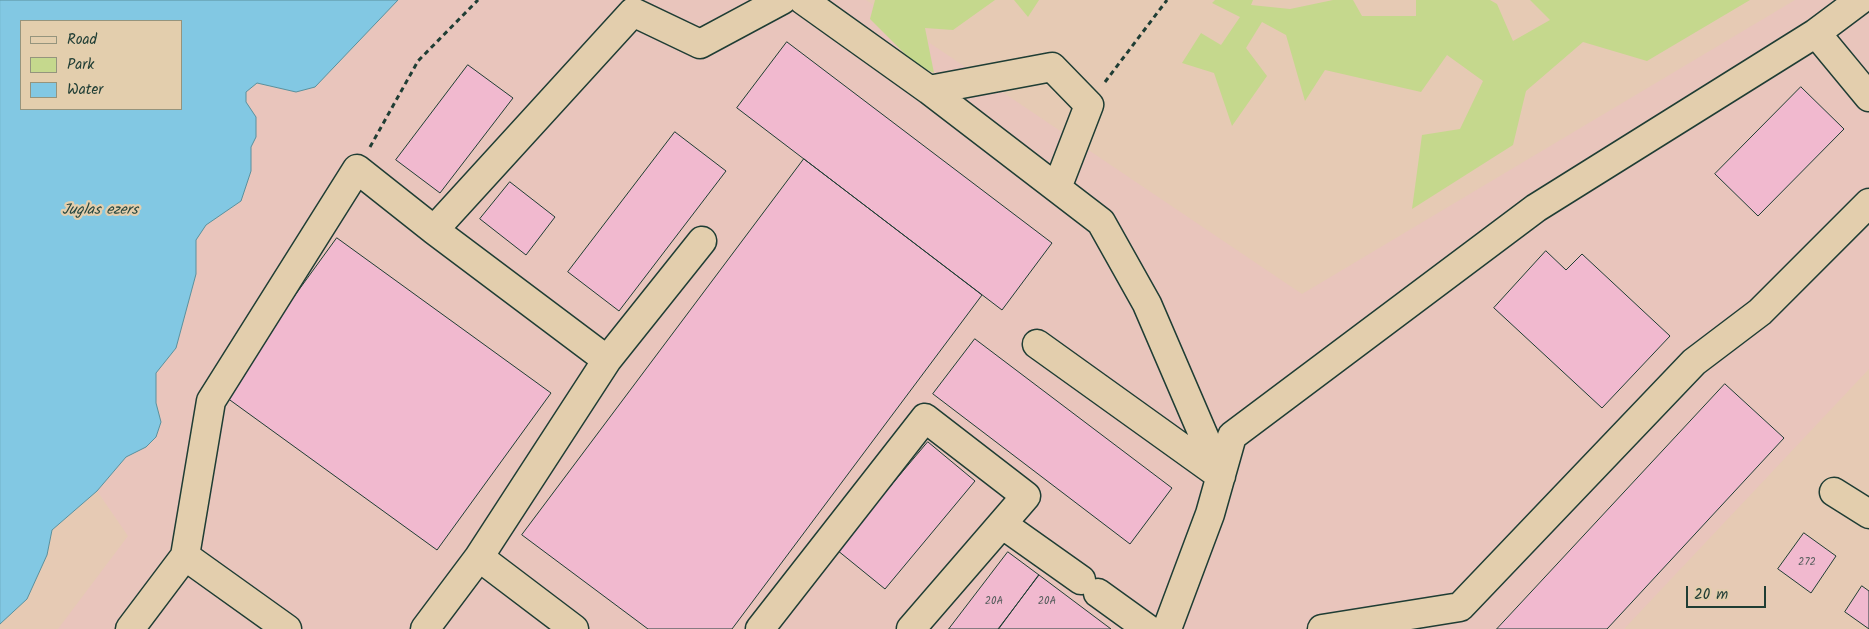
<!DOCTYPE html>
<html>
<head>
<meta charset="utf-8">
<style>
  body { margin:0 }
  #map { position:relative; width:1869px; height:629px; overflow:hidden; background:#e6cab4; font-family:Kalam,sans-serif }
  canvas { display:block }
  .legend { position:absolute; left:20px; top:20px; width:162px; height:90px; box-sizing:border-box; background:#e3cead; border:1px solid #95947d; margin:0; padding:6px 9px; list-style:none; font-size:15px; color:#1f3d34 }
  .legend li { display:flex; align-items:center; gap:10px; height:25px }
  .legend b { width:25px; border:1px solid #95947d }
  .scale { position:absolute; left:1686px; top:586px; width:80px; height:22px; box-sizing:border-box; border:2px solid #1f3d34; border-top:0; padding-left:6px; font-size:15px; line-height:18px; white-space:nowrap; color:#1f3d34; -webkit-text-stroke:4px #e3cead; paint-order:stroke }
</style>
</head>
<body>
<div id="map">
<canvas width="1869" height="629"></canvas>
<ul class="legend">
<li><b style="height:6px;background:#e3cead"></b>Road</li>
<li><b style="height:14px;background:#c5d88d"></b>Park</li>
<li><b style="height:14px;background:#82c8e3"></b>Water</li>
</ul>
<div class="scale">20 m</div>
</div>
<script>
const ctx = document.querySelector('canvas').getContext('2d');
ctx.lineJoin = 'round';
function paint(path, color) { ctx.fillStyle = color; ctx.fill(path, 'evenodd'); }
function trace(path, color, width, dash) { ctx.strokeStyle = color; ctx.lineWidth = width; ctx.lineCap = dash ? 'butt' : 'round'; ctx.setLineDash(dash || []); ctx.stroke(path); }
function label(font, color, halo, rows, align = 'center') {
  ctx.font = font + ' Kalam,sans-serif'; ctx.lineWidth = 4.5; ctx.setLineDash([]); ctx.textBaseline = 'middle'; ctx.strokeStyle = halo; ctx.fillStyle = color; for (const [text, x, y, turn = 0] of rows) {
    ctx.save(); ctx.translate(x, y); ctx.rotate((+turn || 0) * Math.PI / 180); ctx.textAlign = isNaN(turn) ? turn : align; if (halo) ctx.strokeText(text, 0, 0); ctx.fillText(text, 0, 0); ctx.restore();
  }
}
paint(new Path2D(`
  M398 0H866L1302 294 1795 0H1869V369L1624 629H58L128 536 97 491 126 457 146 447 156 437 161 422 156 403V373L176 348 196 274V240L206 225 241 201 251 171V147L256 137V117L246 102V92L256 83 296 92 315 87Z`), '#e9c5bc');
paint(new Path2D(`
  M875 0H995L953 30 925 28 934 73 915 64 870 19Z
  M1014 0H1039L1028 17Z
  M1215 0H1253L1251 5 1290 9 1333 0H1353L1362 16H1416V0H1490L1497 4 1513 41 1550 20 1530 0H1750L1647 61 1583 42 1526 91 1513 145 1412 209 1422 135 1460 129 1483 81 1447 55 1421 92 1325 70 1305 101 1286 35 1262 22 1246 48 1267 76 1232 126 1214 73 1182 63 1201 33 1221 45 1240 17 1212 3Z`), '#c5d88d');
const water = new Path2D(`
  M0 0H398L315 87 296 92 257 83 246 92V102L256 117V137L251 147V171L241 201 206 225 196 240V274L176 348 156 373V403L161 422 156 437 146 447 126 457 97 491 52 530 47 555 27 599 0 624ZM21 21H181V109H21Z`);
paint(water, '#82c8e3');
trace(water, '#5a909d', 1);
const building = new Path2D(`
  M787 42 1052 243 1002 310 737 108Z
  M468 65 513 98 440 193 396 160Z
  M1801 87 1844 129 1758 216 1715 174Z
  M675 132 726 171 619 311 568 272Z
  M804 159 982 295 732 629H648L522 535Z
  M510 182 555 217 526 255 480 219Z
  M337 238 551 393 437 550 223 395Z
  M1546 251 1566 270 1582 254 1670 336 1602 408 1494 308Z
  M975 339 1172 488 1130 544 933 394Z
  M1725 384 1784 438 1607 629H1497Z
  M928 442 975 481 885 589 837 550Z
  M1804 533 1836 556 1811 593 1778 569Z
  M1008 552 1039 575 998 629H949Z
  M1039 575 1111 629H999Z
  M1862 586 1869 591V629L1845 612Z`);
paint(building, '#f1b9cf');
trace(building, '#1f3d34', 1);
const minor = new Path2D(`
  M803 0 929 90 1101 222 1147 304 1221 476
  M1860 0 1816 33 1869 97
  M929 90 1052 67 1089 105 1057 188
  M1037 344 1221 476
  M607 360 702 241
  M1834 492 1869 514
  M1002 524 1081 580
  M185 556 211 401 357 169 434 230
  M1098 593 1148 629
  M130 629 185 556 287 629
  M425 629 479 557
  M574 629 479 557 607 360 434 230 633 12 700 44 782 0
  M760 629 925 418 1026 496 911 629
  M1167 629 1210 514 1232 436 1536 208 1816 33
  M1322 629 1460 607 1694 362 1760 312 1869 203`);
trace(minor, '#1f3d34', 31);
trace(new Path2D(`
  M1105 82 1167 0
  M370 147 418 61 478 0`), '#1f3d34', 3, [5, 4]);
trace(minor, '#e3cead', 28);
label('11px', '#545c5b', null, [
  ["272",1807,563],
  ["20A",994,602],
  ["20A",1047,602]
]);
label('italic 15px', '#24443d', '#e3cead', [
  ["Juglas ezers",100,211]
]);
</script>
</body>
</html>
